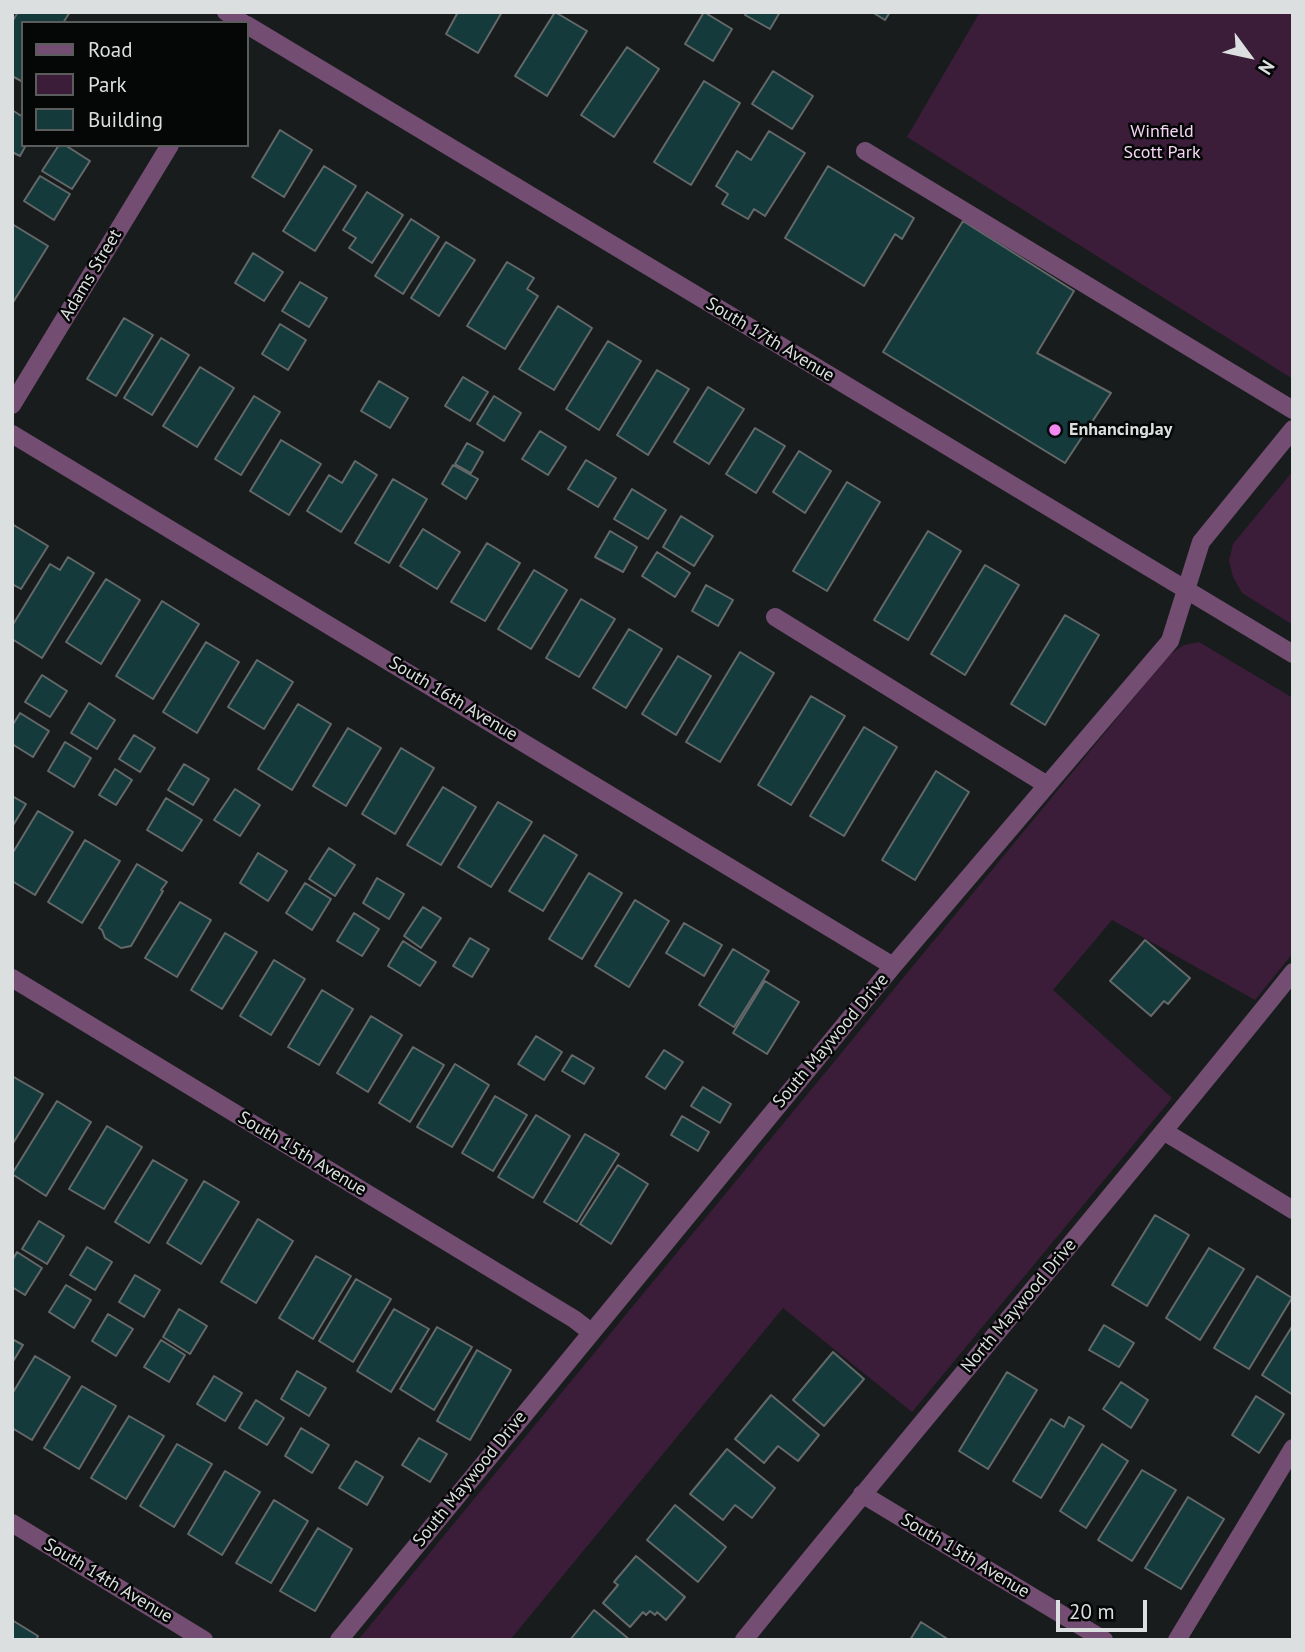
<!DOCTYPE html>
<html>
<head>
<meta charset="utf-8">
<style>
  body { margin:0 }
  #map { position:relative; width:1305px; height:1652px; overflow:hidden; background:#181c1c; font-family:"PT Sans",sans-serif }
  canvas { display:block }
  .frame { position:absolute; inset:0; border:14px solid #dcdfdf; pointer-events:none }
  .legend { position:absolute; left:21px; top:21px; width:228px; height:126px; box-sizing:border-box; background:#050606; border:2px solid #5b5d5d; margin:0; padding:9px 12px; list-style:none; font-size:21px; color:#dcdfdf }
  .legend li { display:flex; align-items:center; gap:14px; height:35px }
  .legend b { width:35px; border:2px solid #5b5d5d }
  .north { position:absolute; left:1214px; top:21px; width:70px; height:70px; -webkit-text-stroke:5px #050606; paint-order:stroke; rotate:123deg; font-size:19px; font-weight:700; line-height:28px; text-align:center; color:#dcdfdf }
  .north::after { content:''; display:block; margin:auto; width:24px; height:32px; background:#dcdfdf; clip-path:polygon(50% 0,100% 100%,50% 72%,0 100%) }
  .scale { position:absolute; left:1056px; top:1600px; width:91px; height:32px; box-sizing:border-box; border:4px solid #dcdfdf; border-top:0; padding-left:9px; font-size:21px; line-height:24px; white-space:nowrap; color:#dcdfdf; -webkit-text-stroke:5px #050606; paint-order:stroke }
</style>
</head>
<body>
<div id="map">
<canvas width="1305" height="1652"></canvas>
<div class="frame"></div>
<ul class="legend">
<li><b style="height:9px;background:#734d72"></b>Road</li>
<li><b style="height:19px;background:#3b1d3a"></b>Park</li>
<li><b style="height:19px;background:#153a3c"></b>Building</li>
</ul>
<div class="north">N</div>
<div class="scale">20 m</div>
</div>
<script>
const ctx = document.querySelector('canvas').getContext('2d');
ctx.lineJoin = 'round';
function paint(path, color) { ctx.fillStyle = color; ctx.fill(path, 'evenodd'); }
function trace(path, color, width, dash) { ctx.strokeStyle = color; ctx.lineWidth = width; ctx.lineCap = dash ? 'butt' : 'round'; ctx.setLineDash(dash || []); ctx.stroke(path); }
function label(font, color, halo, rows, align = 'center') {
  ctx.font = font + ' "PT Sans",sans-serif'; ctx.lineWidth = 5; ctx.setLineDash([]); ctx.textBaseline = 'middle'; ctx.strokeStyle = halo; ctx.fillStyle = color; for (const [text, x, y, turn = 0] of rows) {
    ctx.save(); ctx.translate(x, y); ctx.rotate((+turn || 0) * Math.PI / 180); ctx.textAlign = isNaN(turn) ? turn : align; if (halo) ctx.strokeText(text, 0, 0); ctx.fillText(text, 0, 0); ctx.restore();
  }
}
paint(new Path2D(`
  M980 12H1293V379L907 137Z
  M1293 471V625L1242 593 1233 577 1229 561 1233 544Z
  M1199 642 1293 698V953L1255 1000 1112 920 1053 990 1172 1098 912 1412 783 1308 510 1640H358L1169 655 1184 645Z`), '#3b1d3a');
const building = new Path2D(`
  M18 12H70L63 23H23V82L12 76V22Z
  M458 12H502L478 53 446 34Z
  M555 12 587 31 547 96 515 76Z
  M704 12 732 29 713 61 685 44Z
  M747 12H780L770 29 745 15Z
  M872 12H890L885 20Z
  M627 47 659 69 614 137 581 115Z
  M773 71 813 96 792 129 752 104Z
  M704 81 740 103 691 185 654 162Z
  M12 110 23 117V145H26L20 156 12 152Z
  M280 130 312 150 284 197 252 177Z
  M769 131 805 153 765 216 754 209 748 219 722 204 728 194 716 186 737 151 751 160Z
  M59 145H65L90 161 72 189 42 171Z
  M324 166 356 186 315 251 283 231Z
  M828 166 914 218 902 239 895 234 864 286 785 238Z
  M40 176 70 194 54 220 24 201Z
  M367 192 403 215 372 263 349 248 356 238 343 230Z
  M411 219 439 237 403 294 375 276Z
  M963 221 1074 291 1037 353 1111 393 1065 463 883 352Z
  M12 224 48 246 12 304Z
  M446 242 475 260 439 316 411 298Z
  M253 253 283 272 264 301 235 283Z
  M507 262 534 278 527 289 538 296 505 349 467 326Z
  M300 282 327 298 309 327 282 311Z
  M558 306 592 328 554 390 519 369Z
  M124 318 153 335 116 396 87 379Z
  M280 324 306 340 288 370 262 354Z
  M161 338 189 355 152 415 124 398Z
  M608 341 641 361 599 430 566 409Z
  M200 367 234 388 197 447 163 426Z
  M657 370 689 389 648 455 617 435Z
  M463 377 488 392 470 421 445 406Z
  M379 381 408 398 390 428 361 411Z
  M708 387 744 409 709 464 674 442Z
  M254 396 280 412 241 475 215 459Z
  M494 396 521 413 504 441 477 424Z
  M755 428 785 446 756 493 726 474Z
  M540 431 566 447 548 475 522 459Z
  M281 440 321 464 289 515 250 491Z
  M467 443 483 452 471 473 455 464Z
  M799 451 831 471 805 513 773 492Z
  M586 460 616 478 598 507 568 489Z
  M355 461 377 475 341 532 307 511 329 475 342 483Z
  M453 465 478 479 466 499 442 484Z
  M393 479 427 499 389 563 355 543Z
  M847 482 880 502 827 591 793 571Z
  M632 489 666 510 648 539 614 519Z
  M681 516 713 536 694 566 663 547Z
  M12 524 48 546 21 589 12 584Z
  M423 529 460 552 437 589 400 566Z
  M610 531 637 547 623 572 595 557Z
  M928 531 961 551 908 640 874 620Z
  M487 543 520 563 485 621 451 602Z
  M657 552 690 573 675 597 642 576Z
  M68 557 94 573 42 658 12 639V626L50 564 60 570Z
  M985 565 1019 585 965 675 931 654Z
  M534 570 567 590 531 649 498 629Z
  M106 579 140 600 101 664 66 642Z
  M706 585 733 600 718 626 692 611Z
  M581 599 615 619 579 677 546 658Z
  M162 601 199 624 153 699 116 676Z
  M1065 615 1099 635 1045 725 1011 704Z
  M629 629 662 649 626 708 593 688Z
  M206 642 239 662 197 733 163 712Z
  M740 652 774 673 720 762 686 742Z
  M678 656 711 676 676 735 642 714Z
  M257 660 293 682 264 729 228 707Z
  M42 675 67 691 50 717 25 702Z
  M811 696 845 716 791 805 758 785Z
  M89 703 115 720 97 749 71 733Z
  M298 704 331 724 292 790 258 769Z
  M20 713 49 731 33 757 12 744V726Z
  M864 727 897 747 844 836 810 816Z
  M348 728 381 748 346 806 313 786Z
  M134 735 155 748 140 772 119 759Z
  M65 742 91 758 74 787 48 771Z
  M401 748 434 768 395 834 362 814Z
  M184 764 209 779 193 805 168 790Z
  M115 769 132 780 116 805 99 795Z
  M936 771 969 792 915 880 882 860Z
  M443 787 476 807 441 865 407 845Z
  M235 789 260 805 240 836 214 820Z
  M12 796 26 804 12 827Z
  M166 798 202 820 182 851 147 830Z
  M498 802 532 822 491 887 458 867Z
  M38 811 73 832 35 895 12 881V854Z
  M544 835 577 855 543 911 509 891Z
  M85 840 120 861 82 923 48 902Z
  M329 848 355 865 335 896 309 879Z
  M258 853 287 871 268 901 240 883Z
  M137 864 167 882 161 890 163 891 131 946 121 948 105 938 102 930 99 928Z
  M589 873 622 893 582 959 549 939Z
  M377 878 404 894 389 919 363 903Z
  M305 883 331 899 312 930 286 913Z
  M635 900 669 921 629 987 595 966Z
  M180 902 211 920 177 977 145 958Z
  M423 907 441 918 421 948 404 936Z
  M354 913 379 929 362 956 337 941Z
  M684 923 722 945 704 976 666 953Z
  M225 933 257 952 222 1009 191 990Z
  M470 938 489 949 472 977 453 966Z
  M1145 940 1190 978 1168 1004 1164 1001 1151 1016 1110 981Z
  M403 941 436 962 420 986 388 966Z
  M733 949 769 971 734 1027 699 1005Z
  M274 960 305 979 271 1035 240 1016Z
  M765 981 799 1002 767 1054 733 1033Z
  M322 990 353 1009 319 1065 288 1047Z
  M371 1016 402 1035 368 1092 337 1073Z
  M536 1036 562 1052 544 1080 518 1064Z
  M413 1047 444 1065 410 1122 379 1103Z
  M664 1050 683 1062 665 1089 646 1077Z
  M572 1055 594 1068 584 1084 562 1071Z
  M455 1064 489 1085 452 1147 417 1127Z
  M12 1076 43 1094 12 1145Z
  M703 1087 731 1104 720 1123 691 1106Z
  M495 1096 527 1115 493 1171 462 1153Z
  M57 1101 91 1122 46 1196 12 1174Z
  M536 1115 570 1136 533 1198 498 1177Z
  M682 1116 709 1132 698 1151 671 1135Z
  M107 1126 142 1147 104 1209 69 1189Z
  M585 1134 619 1154 577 1222 544 1202Z
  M153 1160 187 1180 149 1243 115 1222Z
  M618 1165 648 1184 611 1244 580 1224Z
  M204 1181 239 1202 201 1264 167 1243Z
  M1155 1215 1189 1235 1147 1306 1112 1285Z
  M258 1219 293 1241 256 1303 221 1282Z
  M39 1221 64 1236 47 1264 22 1249Z
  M87 1247 112 1262 95 1290 70 1275Z
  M1209 1248 1244 1269 1200 1340 1166 1318Z
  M17 1252 42 1268 25 1295 12 1287V1261Z
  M316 1256 351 1276 313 1339 279 1318Z
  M135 1275 160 1290 144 1317 119 1302Z
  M1257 1276 1292 1298 1249 1369 1214 1348Z
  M356 1279 391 1299 353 1362 319 1341Z
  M66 1285 91 1300 74 1328 49 1312Z
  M179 1309 207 1326 190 1354 163 1337Z
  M394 1309 429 1329 391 1392 357 1371Z
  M108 1314 133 1329 116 1356 92 1341Z
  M1104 1325 1134 1343 1119 1367 1089 1350Z
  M1293 1325V1395L1262 1375Z
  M437 1327 472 1347 434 1410 400 1389Z
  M12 1339 23 1345 12 1363Z
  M161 1340 185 1355 169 1382 144 1367Z
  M477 1350 511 1370 470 1440 437 1421Z
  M833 1352 864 1379 824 1426 793 1400Z
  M35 1356 70 1377 32 1440 12 1428V1394Z
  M297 1371 326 1388 309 1416 281 1399Z
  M1007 1372 1037 1390 988 1469 959 1451Z
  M214 1376 242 1393 225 1421 197 1404Z
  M1121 1382 1148 1400 1131 1428 1103 1409Z
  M82 1386 116 1406 79 1469 44 1448Z
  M771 1395 819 1435 798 1461 778 1446 764 1463 735 1439Z
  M1256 1396 1284 1414 1259 1453 1232 1435Z
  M256 1400 284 1418 267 1445 239 1428Z
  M129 1416 164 1436 126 1499 91 1478Z
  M1069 1417 1084 1426 1041 1498 1013 1481 1051 1419 1064 1427Z
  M301 1428 329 1445 312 1473 285 1456Z
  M419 1438 447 1454 430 1482 402 1465Z
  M177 1444 212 1464 174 1527 140 1506Z
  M1102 1444 1128 1461 1086 1528 1060 1511Z
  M727 1449 775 1488 752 1518 735 1505 723 1520 690 1494Z
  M356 1461 383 1477 367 1505 339 1488Z
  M1142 1470 1176 1490 1132 1561 1098 1540Z
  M225 1471 260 1492 222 1555 188 1534Z
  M1188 1497 1224 1519 1181 1589 1145 1568Z
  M274 1500 308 1521 271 1583 236 1563Z
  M675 1505 726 1547 698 1582 647 1540Z
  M318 1528 352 1549 315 1611 280 1591Z
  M636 1556 685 1597 666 1620 657 1612 655 1615 650 1611 646 1615 643 1612 630 1627 603 1603 618 1585 614 1582Z
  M594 1610 630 1640H570Z
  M12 1620 38 1636 36 1640H12Z
  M921 1622 949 1640H910Z`);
paint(building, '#153a3c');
trace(building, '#646869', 2);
trace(new Path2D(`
  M226 12 243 23
  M247 25 1293 654
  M865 151 1293 410
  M12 405 170 145
  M12 434 893 966
  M775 617 1047 785
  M12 978 574 1319 591 1332
  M1165 1132 1293 1210
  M862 1494 1104 1640
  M12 1523 204 1640
  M339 1640 893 966 1170 641 1201 542 1293 429
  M744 1640C925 1416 1113 1197 1293 972
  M1177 1640 1293 1448`), '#734d72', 18);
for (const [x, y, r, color] of [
  [1055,430,7,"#f389f1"]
]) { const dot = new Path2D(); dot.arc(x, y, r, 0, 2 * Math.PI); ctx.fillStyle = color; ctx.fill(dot); trace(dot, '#050606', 2.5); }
label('18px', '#f6d6f4', '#050606', [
  ["Winfield",1162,132],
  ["Scott Park",1162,153]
]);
label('18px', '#dcdfdf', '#050606', [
  ["Adams Street",91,275,-59],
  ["South 17th Avenue",770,340,31],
  ["South 16th Avenue",453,699,31],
  ["South Maywood Drive",831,1041,-50],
  ["South 15th Avenue",302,1154,31],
  ["North Maywood Drive",1019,1306,-50],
  ["South Maywood Drive",470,1479,-51],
  ["South 15th Avenue",965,1556,31],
  ["South 14th Avenue",108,1581,31]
]);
label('bold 18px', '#dcdfdf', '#050606', [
  ["EnhancingJay",1069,430]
], 'left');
</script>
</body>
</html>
